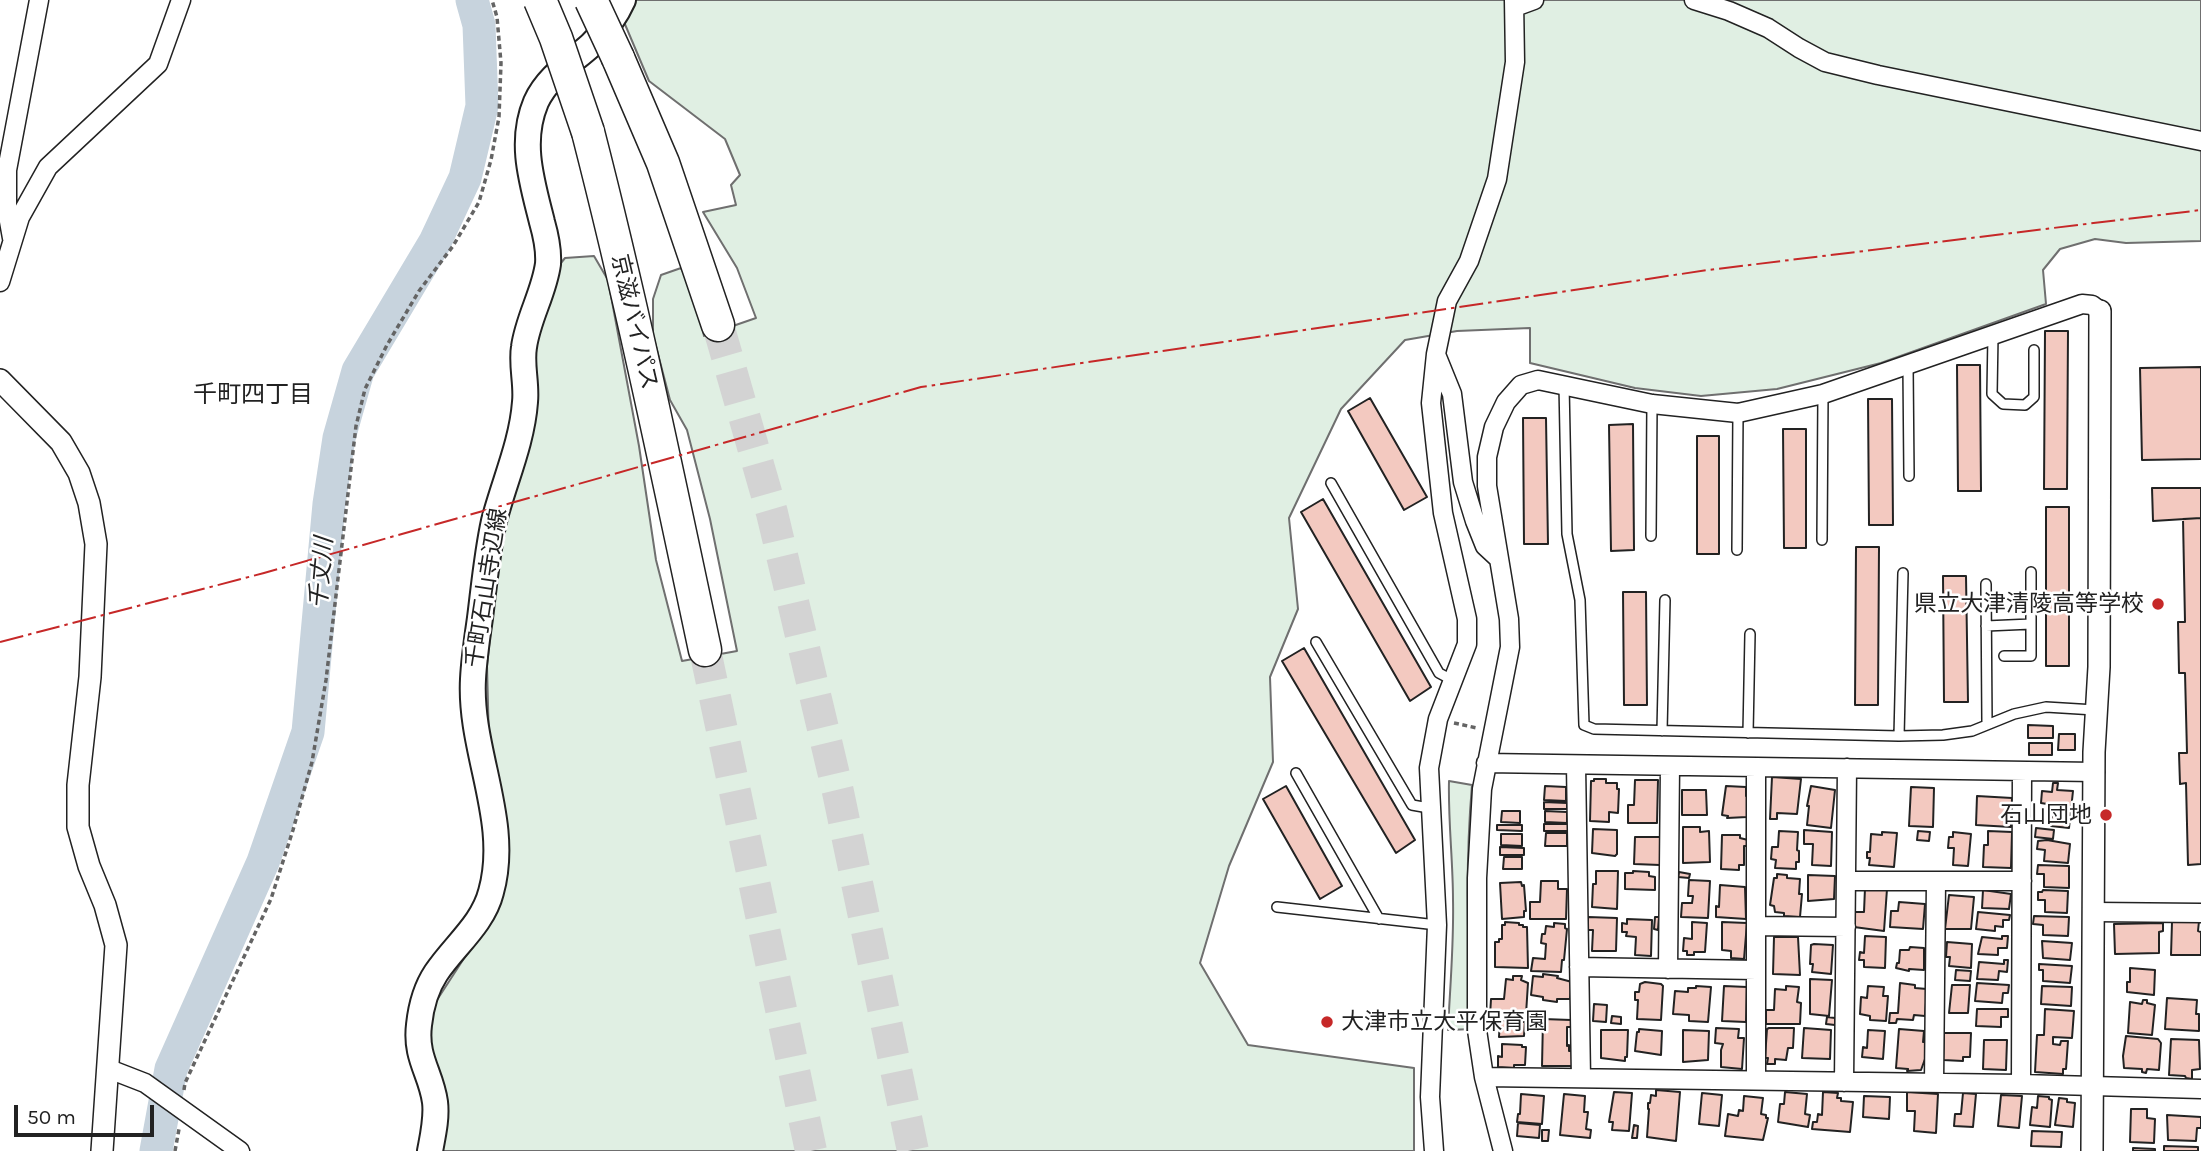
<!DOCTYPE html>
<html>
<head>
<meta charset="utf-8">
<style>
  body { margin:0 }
  #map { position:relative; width:2201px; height:1151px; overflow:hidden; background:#fff; font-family:Karla,sans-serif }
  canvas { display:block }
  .scale { position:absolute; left:14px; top:1105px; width:140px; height:32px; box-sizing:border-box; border:4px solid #222; border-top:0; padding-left:9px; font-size:21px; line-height:24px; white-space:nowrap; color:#222; -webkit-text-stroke:5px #fff; paint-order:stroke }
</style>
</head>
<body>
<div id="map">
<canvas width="2201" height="1151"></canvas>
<div class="scale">50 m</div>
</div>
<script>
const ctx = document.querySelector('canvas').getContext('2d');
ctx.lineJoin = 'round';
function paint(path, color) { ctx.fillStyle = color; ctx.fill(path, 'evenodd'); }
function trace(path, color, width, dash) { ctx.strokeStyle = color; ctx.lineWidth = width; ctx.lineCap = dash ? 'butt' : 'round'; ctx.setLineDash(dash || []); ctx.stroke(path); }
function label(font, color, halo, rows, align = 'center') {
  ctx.font = font + ' Karla,"Noto Sans JP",sans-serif'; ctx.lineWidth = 5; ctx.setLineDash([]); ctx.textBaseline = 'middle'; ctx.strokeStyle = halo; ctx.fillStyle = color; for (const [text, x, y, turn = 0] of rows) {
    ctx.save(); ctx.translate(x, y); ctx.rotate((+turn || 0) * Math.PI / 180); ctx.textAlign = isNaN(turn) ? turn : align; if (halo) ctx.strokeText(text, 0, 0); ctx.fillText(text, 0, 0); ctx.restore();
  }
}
const green = new Path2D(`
  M634 0H2201V241L2126 243 2095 239 2060 249 2043 270 2046 304 1881 363 1777 389 1701 396 1635 388 1530 363V328L1457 331 1405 340 1341 409 1289 518 1298 609 1270 677 1273 762 1229 866 1200 963 1248 1045 1414 1068V1151H435L426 1042 435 1003 498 906 489 744 487 666 496 581 532 360 556 269 565 258 594 256 608 280 639 446 656 560 682 661 737 651 710 519 687 430 670 400 653 335V299L661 275 681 268 696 295 704 336 756 318 737 268 703 212 736 205 731 185 740 175 725 139 649 81 624 22Z
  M1449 781 1472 785C1465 866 1467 948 1473 1029L1448 1030C1450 987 1454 944 1453 900 1453 860 1448 821 1449 781Z`);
paint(green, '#e0efe3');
trace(green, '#6f6f6f', 2);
trace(new Path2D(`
  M156 1151 171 1069 263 862 308 732 329 504 339 438 358 371 435 242 465 178 482 106 479 25 472 0`), '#c7d3dd', 33);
const building = new Path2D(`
  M2045 331H2068L2067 489H2044Z
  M1957 365H1980L1981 491H1958Z
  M2201 367V459L2142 460 2140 368Z
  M1370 398 1427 497 1404 510 1348 411Z
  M1868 399H1892L1893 525H1869Z
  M1523 418H1546L1548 544H1524Z
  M1633 424 1634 550 1611 551 1609 425Z
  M1783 429H1806V548H1784Z
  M1697 436H1719V554H1697Z
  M2152 488H2201V518L2153 521Z
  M1323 499 1431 687 1410 701 1301 512Z
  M2046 507H2069V666H2046Z
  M2201 518V864L2188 865 2186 783 2180 784 2179 753H2187L2185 673H2179L2178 622H2185L2183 519Z
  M1856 547H1879L1878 705H1855Z
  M1943 576H1966L1968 702H1944Z
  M1623 592H1646L1647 705H1624Z
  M1304 648 1415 840 1396 853 1282 661Z
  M2028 725 2053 726V738H2028Z
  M2059 734H2075V750H2058Z
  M2029 743H2052V755H2029Z
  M1772 777 1801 779 1797 814 1777 813V819H1770Z
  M1594 779H1606V783H1617V789H1619L1618 813 1609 812V822L1590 821 1591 781H1594Z
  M1635 780H1658L1657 823H1628V805H1634Z
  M2053 783H2058L2057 790 2073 791 2069 828 2051 826 2053 805 2041 803 2042 791 2052 792Z
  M1286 786 1342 886 1320 899 1263 799Z
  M1545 786 1566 787V801L1544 800Z
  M1726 786 1746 787V796L1749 797 1747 817 1727 818 1728 816 1722 815Z
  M1811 786 1835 790 1831 828 1807 825 1809 806H1807Z
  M1911 787 1934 788 1933 827 1909 826Z
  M1682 790H1706L1707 815H1682Z
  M1977 796 2012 798 2011 827 1976 825Z
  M1544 802 1567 803V809H1544Z
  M1502 811H1520V823L1501 822Z
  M1545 811 1567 812V823L1545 822Z
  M1544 824H1568V831H1544Z
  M1497 825H1522V831L1497 830Z
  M1683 827H1700V832L1709 831 1710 862 1683 863Z
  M2036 828 2054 830 2053 839 2035 837Z
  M1593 829 1617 830V854L1615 856 1592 853Z
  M1804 830 1832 832 1831 866 1812 865 1813 844H1804Z
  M1779 831 1798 832 1797 850 1799 851V862H1796V869L1775 868 1776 860 1771 859 1772 847H1778Z
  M1918 831 1930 832 1929 841 1917 840Z
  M1988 831 2012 832 2011 868 1983 867 1984 845H1988Z
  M1882 832 1897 833 1894 867 1869 865 1870 858H1867V852H1870L1871 834 1882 835Z
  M1953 832 1971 834 1968 866 1953 865 1954 848H1948L1949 837H1953Z
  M1546 833H1567V846H1545Z
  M1501 834H1522V846L1501 845Z
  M1722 835H1740V838L1748 840V846H1744V865H1739V870L1721 869Z
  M1635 837H1661L1660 865 1634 864Z
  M2047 840 2070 844 2068 863 2044 861 2045 850 2037 849 2038 841Z
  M1500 847 1524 848V855H1500Z
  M1504 857H1522V869H1503Z
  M2038 865 2069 866V888L2044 887V874H2037Z
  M1596 871H1618L1617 909 1592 907 1593 884H1596Z
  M1633 871 1649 872V876L1655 877V890L1625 889V873H1633Z
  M1679 872 1690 874 1689 878 1678 877Z
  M1777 874 1787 875V878L1800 879 1799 894H1802L1800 917 1784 916V913L1775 912 1774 906 1770 905 1774 878H1777Z
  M1808 875 1835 876 1834 899 1808 901Z
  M1689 880 1710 881 1708 918 1681 917 1682 903H1692L1693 896H1688Z
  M1541 881H1558V889H1567L1566 919H1530V902H1540Z
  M1521 882 1522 886 1524 885 1526 911H1524V917L1502 919 1500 883Z
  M1720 885 1745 887 1746 919 1716 917V906L1719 907Z
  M1865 888 1887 889 1884 931 1854 927 1855 912H1864Z
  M1983 890 2011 894 2009 909 1982 908Z
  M2043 890 2068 891 2067 913 2045 912V900H2038V892H2042Z
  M1949 895 1974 897 1971 929H1945Z
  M1899 902 1925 904 1923 929 1890 927 1891 911H1898Z
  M1978 912 2010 915 2009 920H2003V927L1995 926V931L1976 929Z
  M2034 916 2069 917 2068 936 2043 935V925L2033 924Z
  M1588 917 1617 918 1616 951H1592L1593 930H1588Z
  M1655 917H1659L1658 930 1654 929Z
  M1627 919 1652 920 1651 956 1635 955 1636 937 1626 936 1627 932H1622V923L1627 924Z
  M2199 921 2198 931 2201 932V955H2171L2172 922Z
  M1505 922 1519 923V925H1523V927H1527L1528 968 1495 967V942H1499V939H1502V925H1505Z
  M1692 922 1707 923 1705 952H1694V955H1687V951H1683L1684 938 1692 939Z
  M1722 922 1747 923 1744 959 1731 958V951L1722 950Z
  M1554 923 1565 924V928L1567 929 1564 960H1562L1561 972 1531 971 1533 958 1545 959 1546 944 1541 943 1542 934H1545L1546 926 1554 927Z
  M2163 923V931L2159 932V953L2115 954 2114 924Z
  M1865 936 1886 937 1885 968 1864 967V960H1859L1860 952 1864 953Z
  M2002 936H2008L2007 948H1998V955L1978 954 1982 937 2002 939Z
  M1774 937H1798L1800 975 1773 974Z
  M2042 941 2072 943 2070 960 2043 958Z
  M1947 942 1972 944 1971 968 1949 966 1950 957H1946Z
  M1814 944 1833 945 1831 974 1812 972 1813 964H1810L1811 945Z
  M1910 947 1924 948V970L1909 969V971L1896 968 1897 963H1899L1900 950H1909Z
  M2004 960H2008L2007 972 1999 971 1998 980 1977 979 1979 962 2004 964Z
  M2039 964 2072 966 2070 983 2043 981V970H2039Z
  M2130 968 2155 970 2154 995 2127 992V982H2130Z
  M1956 970 1971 971 1970 981 1955 980Z
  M1543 974 1558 976 1557 978 1572 982 1570 999H1557V1002L1543 1000V997L1531 995 1533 976 1543 977Z
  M1513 976H1522L1521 980 1528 983 1526 1014 1508 1013V1017L1490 1016 1491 999H1504L1506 979 1513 980Z
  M1810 979 1832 980 1829 1016 1810 1014Z
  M1645 982 1661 984 1663 986 1661 1020 1637 1019 1638 1000H1635V992H1639L1640 984Z
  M1900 983 1915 985V988L1927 989 1925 1016 1914 1015 1913 1020 1897 1019 1896 1023H1889L1890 1013H1898Z
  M1977 983 2009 985 2008 993H2003L2002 1003 1975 1001Z
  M1952 985H1970L1968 1013H1949Z
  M1696 986 1711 987 1708 1022 1689 1021V1015L1673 1014 1675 991 1688 992V988H1696Z
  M1724 986 1747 987 1746 1022 1722 1021Z
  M1786 986 1799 987 1797 1002 1801 1003 1800 1024H1766V1010H1774L1775 989 1786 990Z
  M1868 986 1884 987 1883 996H1888L1886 1021 1870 1020V1016L1860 1014 1861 997 1867 998Z
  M2042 986 2072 987 2071 1006 2041 1004Z
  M2167 998 2197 1000 2196 1014H2199V1031L2165 1029Z
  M2143 1000H2147V1003L2155 1005 2152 1035 2128 1033 2130 1002 2142 1004Z
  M1594 1004 1607 1005 1606 1022 1593 1021Z
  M1977 1009H2008V1017H2001V1027L1976 1026Z
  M2045 1009 2074 1011 2072 1038 2053 1037V1044L2060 1045 2061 1041H2068L2066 1069H2063V1074L2035 1072 2037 1035H2044Z
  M1612 1016 1621 1017V1024L1611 1023Z
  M1827 1017 1835 1018V1025L1826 1024Z
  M1543 1019 1571 1020V1027H1567V1046L1569 1045V1051H1573V1066H1542Z
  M1500 1020 1525 1022 1524 1036 1499 1037Z
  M1716 1028 1739 1029 1738 1038H1744L1742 1069 1721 1067V1050L1723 1044 1715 1043Z
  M1769 1028H1794L1793 1048H1788L1786 1060 1775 1059V1064H1767L1768 1058H1765L1767 1029Z
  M1804 1028 1831 1030 1830 1059 1802 1058Z
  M1639 1029 1662 1031 1661 1055 1635 1051 1637 1032H1639Z
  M1899 1029 1924 1031 1923 1042H1926L1925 1059 1921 1070 1907 1071 1908 1069 1896 1068Z
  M1601 1030H1628L1627 1057H1625V1061L1601 1058Z
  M1683 1030 1709 1031 1708 1060 1683 1062Z
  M1868 1030 1885 1031 1883 1059 1862 1057 1863 1047 1867 1048Z
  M1944 1033H1971L1970 1057H1963V1061L1943 1060Z
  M2126 1036 2158 1039 2161 1043 2159 1070 2147 1069 2146 1073 2142 1072V1069L2124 1068 2123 1056Z
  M2171 1039 2199 1040 2200 1069 2192 1070V1079L2186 1078 2185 1076 2169 1075Z
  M1984 1040H2007L2006 1070 1983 1069Z
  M1502 1044 1522 1045V1047H1526L1525 1065H1514V1068L1498 1067V1056L1502 1057Z
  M1656 1090 1680 1092 1676 1141 1647 1137 1649 1109H1648V1103H1650L1651 1095 1656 1096Z
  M1614 1092 1632 1093 1629 1131 1612 1130 1613 1122H1609Z
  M1785 1092 1807 1094 1805 1114 1810 1115 1808 1127 1778 1122 1780 1104H1784Z
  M1823 1092 1838 1093 1837 1098H1841V1101L1853 1102 1850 1132 1812 1129 1813 1122H1817L1818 1114 1822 1115Z
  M1907 1092 1938 1094 1936 1133 1914 1131 1915 1111H1907Z
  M1702 1093 1722 1095 1719 1126 1699 1124Z
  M1963 1093 1976 1094 1973 1127 1954 1126 1955 1114H1961Z
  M1521 1094 1544 1096 1542 1124 1517 1122 1518 1114H1520Z
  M1564 1094 1585 1096 1584 1112H1588L1586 1129 1591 1130 1590 1138 1560 1135Z
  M2001 1095 2022 1096 2019 1128 1998 1126Z
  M1744 1096 1763 1098 1761 1114 1766 1115V1118H1768L1763 1140 1725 1136 1728 1114 1738 1116 1739 1110 1743 1111Z
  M1864 1096 1890 1097 1889 1119 1863 1117Z
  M2038 1096 2049 1097V1099L2052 1100 2050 1127 2030 1125 2032 1107 2037 1108Z
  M2059 1098 2067 1099V1102L2075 1103 2073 1127 2055 1125Z
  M2131 1109H2147V1118L2155 1119 2154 1143 2130 1142Z
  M2167 1115 2201 1117V1128H2197L2196 1141 2168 1140Z
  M1518 1123 1540 1125 1539 1138 1517 1136Z
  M1634 1125 1638 1126 1637 1138H1632Z
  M1542 1130H1549L1548 1141H1542Z
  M2032 1131 2062 1132 2061 1147 2031 1146Z
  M2164 1146 2198 1147V1151H2164Z
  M2133 1148 2155 1149V1151H2133Z`);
paint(building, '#f3c9c0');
trace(building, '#222', 2);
trace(new Path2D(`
  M718 325 772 513 838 792 913 1151
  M705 650 811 1151`), '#d3d3d3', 32, [32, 16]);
const service = new Path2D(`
  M1993 335 1992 394 2003 404 2025 405 2034 397V350
  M1908 366 1909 476
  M1564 384 1567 534 1580 600 1584 725 1594 729 1899 736 1943 735 1972 731 2014 714 2046 707 2095 710
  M1331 483 1439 673 1454 681
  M1651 536 1652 404
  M1822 540 1823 394
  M1737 550 1738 413
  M1986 584 1987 724
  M1986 626 2031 624
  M1316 642 1412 805 1429 808
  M2004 656H2031V572
  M1662 731 1665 600
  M1748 733 1750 634
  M1899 736 1903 573
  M1296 773 1379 919
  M1277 907 1437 925`);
const minor = new Path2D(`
  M1694 0 1729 11 1768 28 1799 48 1825 62 1878 75 2201 141
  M1515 7 1534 0
  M12 238 7 210V170L39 0
  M0 282 20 217 48 167 158 64 181 0
  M1437 357 1452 394 1463 482 1475 521 1485 546 1499 559
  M1486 763 2095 772
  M1576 765 1581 1078
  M1756 767V1080
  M1846 881H2022
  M2094 912 2201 913
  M1756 926 1846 927
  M1579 967 1756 970
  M1668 969 1670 766
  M109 1069 145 1083 240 1151
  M1484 1077 2021 1084 2201 1089
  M1844 1082 1847 768
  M1934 1083 1936 881
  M2021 1084 2022 771
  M1434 1151 1430 1097 1437 925 1429 768 1438 719 1467 644V619L1443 513 1431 403 1436 354 1447 301 1469 261 1497 179 1515 62 1514 0
  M1503 1151 1484 1077 1477 1030V878L1482 789 1510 647 1509 619 1487 486V457L1494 427 1506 402 1521 385 1538 380 1652 404 1738 413 1823 394 2082 304 2092 305 2100 311`);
const tertiary = new Path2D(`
  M0 380 61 442 79 473 89 503 96 544 90 677 78 785V827L89 866 105 905 116 945 102 1151
  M2092 1151 2094 752 2099 667 2100 311`);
const secondary = new Path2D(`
  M430 1151C433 1135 437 1118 435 1102 431 1073 415 1058 419 1025 421 1006 426 988 436 973 454 946 483 924 491 892 511 821 469 751 473 679 474 659 477 639 480 618 484 586 487 553 494 521 504 482 522 443 525 402 527 384 521 365 524 347 528 318 544 293 548 264 549 250 546 236 542 222 532 182 519 142 536 102 548 76 571 63 591 45 605 31 615 18 623 0`);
const motorway = new Path2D(`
  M618 58 663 163 718 325
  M588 132C632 303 668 476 705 650`);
trace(service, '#222', 12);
trace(minor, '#222', 21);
trace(tertiary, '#222', 24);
trace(secondary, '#222', 28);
trace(motorway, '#222', 35);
trace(new Path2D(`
  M1454 723 1477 728
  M184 1090 185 1083 271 899 293 830 312 762 326 680 356 426 365 389 387 345 419 291 453 246 479 202 491 160 499 117 501 63 497 17 492 0
  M175 1151 179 1129`), '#646464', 3.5, [5, 3.5]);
trace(service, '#fff', 9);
trace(minor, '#fff', 18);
trace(tertiary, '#fff', 21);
trace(secondary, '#fff', 24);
trace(motorway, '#fff', 32);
const motorwayBridge = new Path2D(`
  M540 0 556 38 588 132
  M591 0 618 58`);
trace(motorwayBridge, '#222', 35, []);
trace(motorwayBridge, '#fff', 32);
trace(new Path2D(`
  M0 642 264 573 921 387 1708 270 2201 210`), '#c62828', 2, [24, 5, 3.5, 5]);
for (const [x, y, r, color] of [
  [2158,604,7,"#c62828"],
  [2106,815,7,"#c62828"],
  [1327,1022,7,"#c62828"]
]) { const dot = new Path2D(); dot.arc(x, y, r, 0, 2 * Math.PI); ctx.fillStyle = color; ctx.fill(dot); trace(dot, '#fff', 2.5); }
label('23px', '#222', '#fff', [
  ["京滋バイパス",634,322,77],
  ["千町石山寺辺線",487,588,-81]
]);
label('23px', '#222', '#fff', [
  ["県立大津清陵高等学校",2144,604],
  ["石山団地",2092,815],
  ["大津市立大平保育園",1341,1022,"left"]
], 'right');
label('24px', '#222', '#fff', [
  ["千町四丁目",253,395]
]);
label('italic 24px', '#222', '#fff', [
  ["千丈川",322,573,-85]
]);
</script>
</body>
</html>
